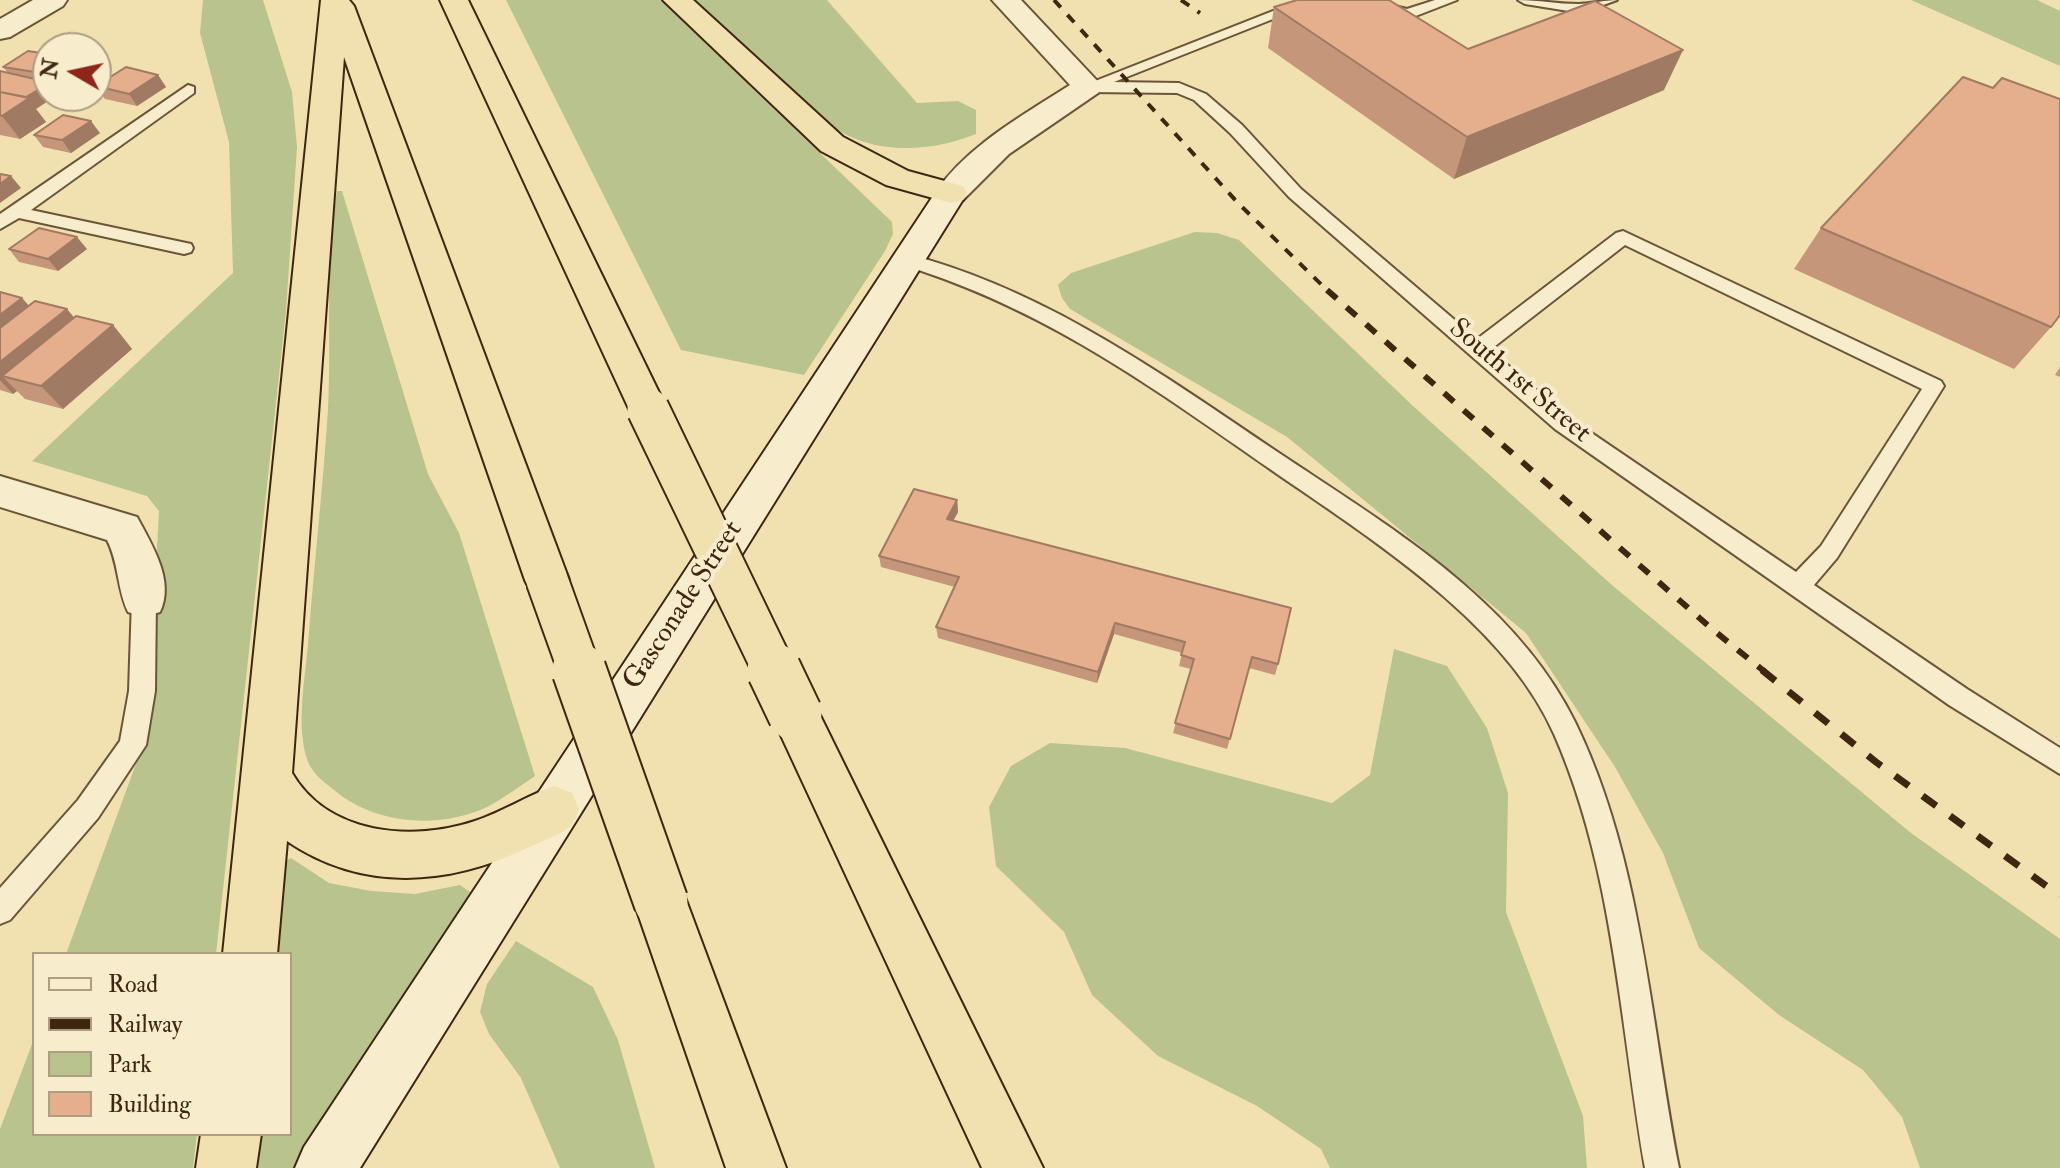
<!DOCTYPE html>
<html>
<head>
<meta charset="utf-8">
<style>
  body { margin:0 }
  #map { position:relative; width:2060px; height:1168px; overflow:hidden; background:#f2e1b0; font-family:"IM FELL Double Pica",serif }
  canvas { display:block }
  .legend { position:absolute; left:32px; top:952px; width:260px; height:184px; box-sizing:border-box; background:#f7eccc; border:2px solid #ad9d81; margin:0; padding:10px 14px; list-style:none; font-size:24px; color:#3e2611 }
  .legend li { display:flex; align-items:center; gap:16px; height:40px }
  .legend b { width:40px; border:2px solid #ad9d81 }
  .north { position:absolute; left:32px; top:32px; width:80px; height:80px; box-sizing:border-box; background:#f7eccc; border:2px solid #ad9d81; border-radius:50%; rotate:279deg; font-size:22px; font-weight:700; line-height:32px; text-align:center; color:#3e2611 }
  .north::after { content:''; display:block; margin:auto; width:28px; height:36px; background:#8f2418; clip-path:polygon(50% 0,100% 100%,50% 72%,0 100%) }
</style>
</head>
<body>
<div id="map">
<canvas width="2060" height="1168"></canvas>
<ul class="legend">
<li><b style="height:10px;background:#f7eccc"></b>Road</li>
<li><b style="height:10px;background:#3e2611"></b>Railway</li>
<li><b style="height:22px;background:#b8c38d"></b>Park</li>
<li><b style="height:22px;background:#e5ae8d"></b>Building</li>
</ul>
<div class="north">N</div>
</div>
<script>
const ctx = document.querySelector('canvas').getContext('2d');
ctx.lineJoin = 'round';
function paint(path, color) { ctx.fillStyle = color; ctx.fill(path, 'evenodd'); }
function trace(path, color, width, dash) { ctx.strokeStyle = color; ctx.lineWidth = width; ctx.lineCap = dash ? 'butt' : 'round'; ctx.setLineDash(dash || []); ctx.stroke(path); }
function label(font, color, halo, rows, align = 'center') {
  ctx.font = font + ' "IM FELL Double Pica",serif'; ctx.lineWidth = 8; ctx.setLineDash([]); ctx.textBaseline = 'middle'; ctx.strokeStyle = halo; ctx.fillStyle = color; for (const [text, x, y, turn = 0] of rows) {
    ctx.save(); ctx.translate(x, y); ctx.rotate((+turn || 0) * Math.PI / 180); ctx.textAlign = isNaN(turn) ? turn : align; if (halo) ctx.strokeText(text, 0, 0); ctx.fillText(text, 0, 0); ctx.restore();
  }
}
paint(new Path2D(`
  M203 0H263L292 92 297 147 286 311 216 954H66L147 734 159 511 147 496 32 461 233 273 229 142 200 33Z
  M506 0H660L892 222 893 234 885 251 804 375 681 350Z
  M693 0H827L917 103 958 101 976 110V134C940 149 893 154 856 139 809 121 732 37 693 0Z
  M1911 0H2037L2060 11V66Z
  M337 191H342L428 474 459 533 535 776C520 786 505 797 489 806 442 829 380 825 339 794 327 784 312 775 307 759 296 725 305 679 308 644 314 566 323 487 328 409 332 336 324 262 337 191Z
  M1195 232 1217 233 1239 240 1413 406 1613 586 1911 833 2060 939V1168H1920L1902 1117 1863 1070 1779 1015 1699 948 1663 853 1615 767 1526 633 1287 437 1070 309 1062 298 1058 285 1071 273Z
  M1394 649 1447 666 1487 728 1508 793 1506 912 1583 1116 1587 1168H1330L1321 1149 1257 1106 1158 1056 1092 995 1064 932 996 866 989 807 1011 766 1050 743 1125 748 1332 803 1370 775Z
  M291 858 329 883 371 891 415 894 460 885 470 892 464 909 296 1168H251L253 1134H290V954H266L273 868Z
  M516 941 593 987 618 1040 655 1168H560L521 1078 489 1034 480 1012 487 984Z
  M34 1039V1134H197L193 1168H0V1129Z`), '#b8c38d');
const lane = new Path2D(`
  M1301 0H1321L1114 82 1179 83 1206 94 1242 125 1301 189 1477 339 1616 233 1623 231 1941 381 1944 386 1837 558 1814 585 1967 689 2060 748V774L1949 705 1555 429 1289 197 1230 133 1194 100 1177 93 1088 92 1080 87ZM1625 245 1922 389 1821 546 1796 572 1571 419 1490 350Z
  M1344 0H1369L1407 9 1435 0H1457L1408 19 1346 3Z
  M1518 0C1538 0 1558 4 1578 4 1590 4 1604 0 1617 0L1581 13 1525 4Z
  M188 85 194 87V93L31 210 191 244 193 248 191 252 184 254 19 218 0 229V214Z
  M907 254C1045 290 1159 372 1276 451 1385 524 1515 599 1575 722 1642 859 1650 1020 1679 1168H1645C1620 1024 1614 870 1554 734 1505 622 1368 537 1270 469 1149 385 1044 308 900 264L898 260Z
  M144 589 153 592 156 599 155 691 146 745 98 818 10 920 0 924V888L78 800 120 741 129 691 132 599 135 592Z`);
const street = new Path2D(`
  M33 0H67L63 6 10 37 0 39V19Z
  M992 0H1021L1103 87 1098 93 1009 154 963 200 951 203 939 200 935 193C968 145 1022 116 1070 85Z
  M0 476 137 517C152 545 175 581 160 612L144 617 128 612C117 589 119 563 107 540L0 507Z`);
const secondary = new Path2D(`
  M951 183 963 186 967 193 360 1168H295L304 1147 935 193 939 186Z`);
const highway = new Path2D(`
  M321 0H349L354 6 569 580 563 592 547 597 531 592 525 580 344 57 292 773C328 835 412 842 475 821 502 812 527 796 554 786L572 793 579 809C577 814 575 822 571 826 561 835 540 842 527 848 448 886 362 892 287 841L277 954H223Z
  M440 0H468L667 409 662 419 648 423 634 419 629 409Z
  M663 0H693L843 137 908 171 963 186 967 193 963 200 951 203 886 185 821 151Z
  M795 693 812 699 1043 1168H982L771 714 778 699Z
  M661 876 680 884 786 1168H726L634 902 642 884Z
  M201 1134H261L256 1168H196Z`);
trace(lane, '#6b5539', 4);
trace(street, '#6b5539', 4);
trace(secondary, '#3e2611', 4);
trace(highway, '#3e2611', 4);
paint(lane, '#f7eccc');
paint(street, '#f7eccc');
paint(secondary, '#f7eccc');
paint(highway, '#f2e1b0');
trace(new Path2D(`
  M1054 0 1238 203 1329 292
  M1181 0 1200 13`), '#3e2611', 4, [10, 10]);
trace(new Path2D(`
  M1327 290 1712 629 1765 672`), '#3e2611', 6, [13, 13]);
trace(new Path2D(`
  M1762 670 1876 762 2060 896`), '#3e2611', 7, [17, 17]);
const highwayBridgeFar1 = new Path2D(`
  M648 409 775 672
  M547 580 580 672`);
const highwayBridge = new Path2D(`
  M579 670 661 902
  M774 670 795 714`);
trace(highwayBridgeFar1, '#3e2611', 45, []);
trace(highwayBridge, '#3e2611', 57, []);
trace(highwayBridgeFar1, '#f2e1b0', 41);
trace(highwayBridge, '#f2e1b0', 53);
paint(new Path2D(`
  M1274 7 1468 49 1664 90 1454 179 1268 48Z
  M48 54V96L36 109 46 122 20 139 0 135V71L8 73 3 67Z
  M158 75 166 87 137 106 105 99 96 86Z
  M100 133 71 153 43 147 34 135Z
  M1821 228 2051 327 2014 369 1794 269Z
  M9 249H87L58 271 19 262Z
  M0 292 22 298 29 306 74 318 113 325 132 349 63 409 25 399 17 391 13 394 0 390Z
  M2060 367V377L2055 375Z
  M957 500 958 512 953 520 1278 664 1275 675 1249 668 1227 749 1173 733 1191 669 1179 666 1182 653 1114 634 1097 683 938 638 936 627 955 587 881 567 879 556Z`), '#c59679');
paint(new Path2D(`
  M1683 50 1664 90 1454 179 1467 137Z
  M158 75 166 87 137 106 129 94Z
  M48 84V96H56L36 109 46 122 20 139 2 116 23 99Z
  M91 121 100 133 71 153 62 140Z
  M11 176 21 188 0 203V184Z
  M77 237 87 249 58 271 48 259Z
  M22 298 43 322 0 356V315Z
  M67 309 87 333 2 376 17 391 13 394 0 380V362Z
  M113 325 132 349 63 409 41 386Z
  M957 500 958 512 948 531 947 519Z
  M1115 623 1114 634 1097 683 1098 672Z`), '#a07a63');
const building = new Path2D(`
  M1297 0H1389L1468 49 1595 1 1683 50 1467 137 1274 7Z
  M28 51 48 54V74L3 67Z
  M126 67 158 75 129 94 96 86Z
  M0 71 48 82V84L26 97 0 92Z
  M1963 77 1993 88 2002 78 2060 99V315L2051 327 1821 228Z
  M0 92 29 98 2 116 0 115Z
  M63 115 91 121 62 140 34 135Z
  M0 174 11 176 0 184Z
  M39 228 77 237 48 259 9 249Z
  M0 292 22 298 0 315Z
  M35 301 67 309 0 362V328Z
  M76 316 113 325 41 386 2 376Z
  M914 489 957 500 947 519 1291 608 1278 664 1252 657 1230 739 1175 723 1194 659 1181 655 1185 642 1115 623 1098 672 936 627 959 577 879 556Z`);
paint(building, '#e5ae8d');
trace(building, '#a07a63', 2);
label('28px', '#3e2611', '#f7eccc', [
  ["South 1st Street",1519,382,40],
  ["Gasconade Street",684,606,-57]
]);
</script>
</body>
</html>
